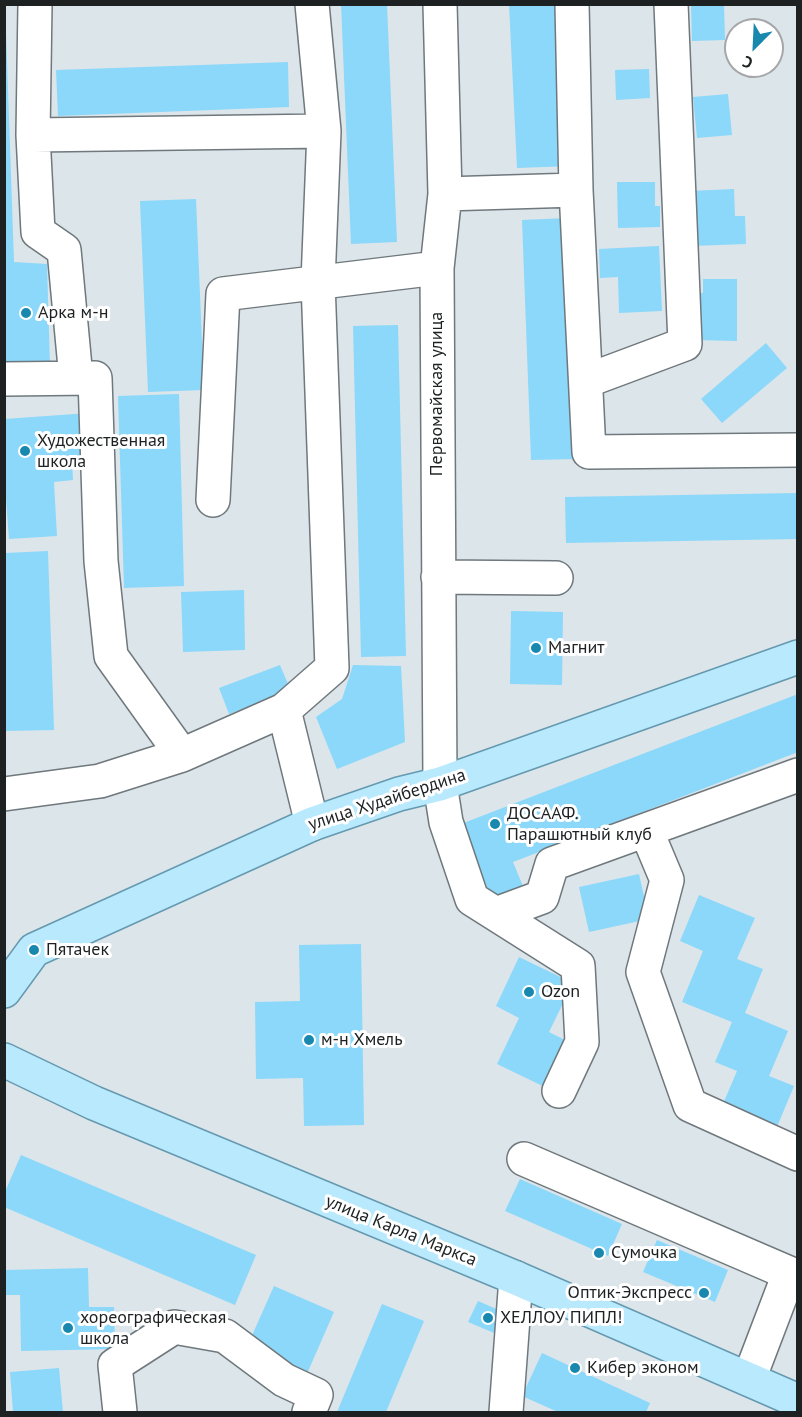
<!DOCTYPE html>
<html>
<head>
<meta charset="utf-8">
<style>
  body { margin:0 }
  #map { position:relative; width:802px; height:1417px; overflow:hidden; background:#dce5ea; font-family:"PT Sans",sans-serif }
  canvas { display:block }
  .frame { position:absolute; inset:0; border:6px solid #1d2122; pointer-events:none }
  .north { position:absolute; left:724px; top:18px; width:60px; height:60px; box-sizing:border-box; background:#fff; border:2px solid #a5a6a7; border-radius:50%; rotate:204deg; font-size:16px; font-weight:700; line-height:24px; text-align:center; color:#1d2122 }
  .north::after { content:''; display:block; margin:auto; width:21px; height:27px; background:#1888ae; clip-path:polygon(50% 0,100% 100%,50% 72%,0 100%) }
</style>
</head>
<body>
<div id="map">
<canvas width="802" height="1417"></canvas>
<div class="frame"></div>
<div class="north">С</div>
</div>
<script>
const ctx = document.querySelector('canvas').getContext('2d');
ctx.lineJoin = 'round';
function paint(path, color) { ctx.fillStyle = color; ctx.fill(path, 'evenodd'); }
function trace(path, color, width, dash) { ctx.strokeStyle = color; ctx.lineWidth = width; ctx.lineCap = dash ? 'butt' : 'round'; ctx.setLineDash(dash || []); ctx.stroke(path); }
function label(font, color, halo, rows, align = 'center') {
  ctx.font = font + ' "PT Sans",sans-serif'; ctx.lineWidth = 6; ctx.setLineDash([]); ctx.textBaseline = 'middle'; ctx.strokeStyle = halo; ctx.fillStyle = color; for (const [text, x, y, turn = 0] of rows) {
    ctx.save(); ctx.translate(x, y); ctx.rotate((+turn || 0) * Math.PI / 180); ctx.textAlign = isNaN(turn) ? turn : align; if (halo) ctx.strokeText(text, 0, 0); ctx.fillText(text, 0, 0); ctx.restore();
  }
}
paint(new Path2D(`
  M341 4H387L397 242 351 244Z
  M509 4H565L573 166 517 168Z
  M691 4H724L725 40 692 41Z
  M4 32H6L14 262 47 264 50 366 4 362Z
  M288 62 289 107 58 116 56 70Z
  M649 69 650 98 616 100 615 70Z
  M728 94 732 135 697 138 693 97Z
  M617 182H655V206H660V227L618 228Z
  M734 189 735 216H745L746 244 692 246 690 191Z
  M196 199 204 390 148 392 140 201Z
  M567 218 577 459 531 460 522 220Z
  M659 246 662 311 619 313 618 277 600 278 599 249Z
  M703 279H737V341L695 340 696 293H703Z
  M398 325 406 656 361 657 353 326Z
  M766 343 787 368 722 423 701 399Z
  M179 394 184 586 124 588 118 396Z
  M89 413 92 459 72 461 73 480 54 482 57 536 9 539 4 472V419Z
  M798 493V539L566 543 565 497Z
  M48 551 54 730 6 731 5 553Z
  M244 590 245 650 183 652 181 592Z
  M511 611 563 612 562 685 510 684Z
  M280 665 291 691 229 714 219 688Z
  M353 665 401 666 405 742 337 769 316 717 342 699Z
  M798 694V752L513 862 525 891 494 904 461 824Z
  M639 874 649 919 589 932 579 887Z
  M699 895 755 918 737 959 763 969 745 1013 788 1031 769 1076 794 1086 774 1134 720 1111 737 1071 715 1062 732 1022 682 1002 703 951 680 941Z
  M361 944 364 1125 304 1126 303 1078 256 1079 255 1002 300 1001 299 945Z
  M519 957 573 983 549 1032 573 1044 551 1090 497 1064 519 1018 496 1006Z
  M21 1155 256 1255 235 1305 4 1207V1194Z
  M520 1179 622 1224 608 1256 505 1211Z
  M657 1240 728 1270 715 1302 643 1272Z
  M88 1268 89 1307H114L115 1349 21 1351 20 1295H6V1270Z
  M274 1286 334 1312 306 1376 246 1349Z
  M478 1301 508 1314 499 1335 468 1322Z
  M382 1304 424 1321 386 1412H337Z
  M542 1353 650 1403 646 1412H558L522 1396Z
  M59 1368 63 1412H13L10 1372Z`), '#8bd8fa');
const minor = new Path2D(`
  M35 4 33 135 38 232 64 250 76 378
  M312 4 324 131 318 282 332 668 284 710 312 824
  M440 4 445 194 437 268 440 784 446 822 472 899 578 966 582 1042 559 1091
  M572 4 576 190 589 452 798 450
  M33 135 324 131
  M445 194 576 190
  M4 379 95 378 101 561 111 656 182 755 284 710
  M586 381 685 344 671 4
  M213 500 223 294 437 268
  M438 577 556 578
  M4 794 100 781 182 755
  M646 830 667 880 643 972 690 1105 798 1154
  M496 914 542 897 552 864 798 775
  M524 1159 798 1277
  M749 1379 789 1274
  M120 1412 115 1365 174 1327 225 1336 284 1380 316 1395 309 1412
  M506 1412 516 1278`);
const major = new Path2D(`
  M4 991 34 950 312 824 399 794 440 784 798 657
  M4 1060 94 1103 516 1278 798 1401`);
trace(minor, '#6f787c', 36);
trace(major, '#6499b0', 36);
trace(minor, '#fff', 33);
trace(major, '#b9e9fd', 33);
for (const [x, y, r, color] of [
  [26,313,6,"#1888ae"],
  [25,451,6,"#1888ae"],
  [536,648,6,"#1888ae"],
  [495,824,6,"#1888ae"],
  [34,950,6,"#1888ae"],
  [529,992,6,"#1888ae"],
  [309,1040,6,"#1888ae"],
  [599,1253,6,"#1888ae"],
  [704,1293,6,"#1888ae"],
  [488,1318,6,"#1888ae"],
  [68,1328,6,"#1888ae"],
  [575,1368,6,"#1888ae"]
]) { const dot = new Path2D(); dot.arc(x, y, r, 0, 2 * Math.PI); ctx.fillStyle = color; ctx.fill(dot); trace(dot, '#fff', 2); }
label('18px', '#1d2122', '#fff', [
  ["Арка м-н",38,313],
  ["Художественная",37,441],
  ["школа",37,462],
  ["Магнит",548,648],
  ["ДОСААФ.",507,814],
  ["Парашютный клуб",507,835],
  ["Пятачек",46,950],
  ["Ozon",541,992],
  ["м-н Хмель",321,1040],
  ["Сумочка",611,1253],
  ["Оптик-Экспресс",692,1293,"right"],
  ["хореографическая",80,1318],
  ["школа",80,1339],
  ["ХЕЛЛОУ ПИПЛ!",500,1318],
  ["Кибер эконом",587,1368]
], 'left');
label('18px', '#1d2122', '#fff', [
  ["Первомайская улица",437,394,-90],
  ["улица Худайбердина",387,800,-18],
  ["улица Карла Маркса",401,1231,22]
]);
</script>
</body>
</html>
